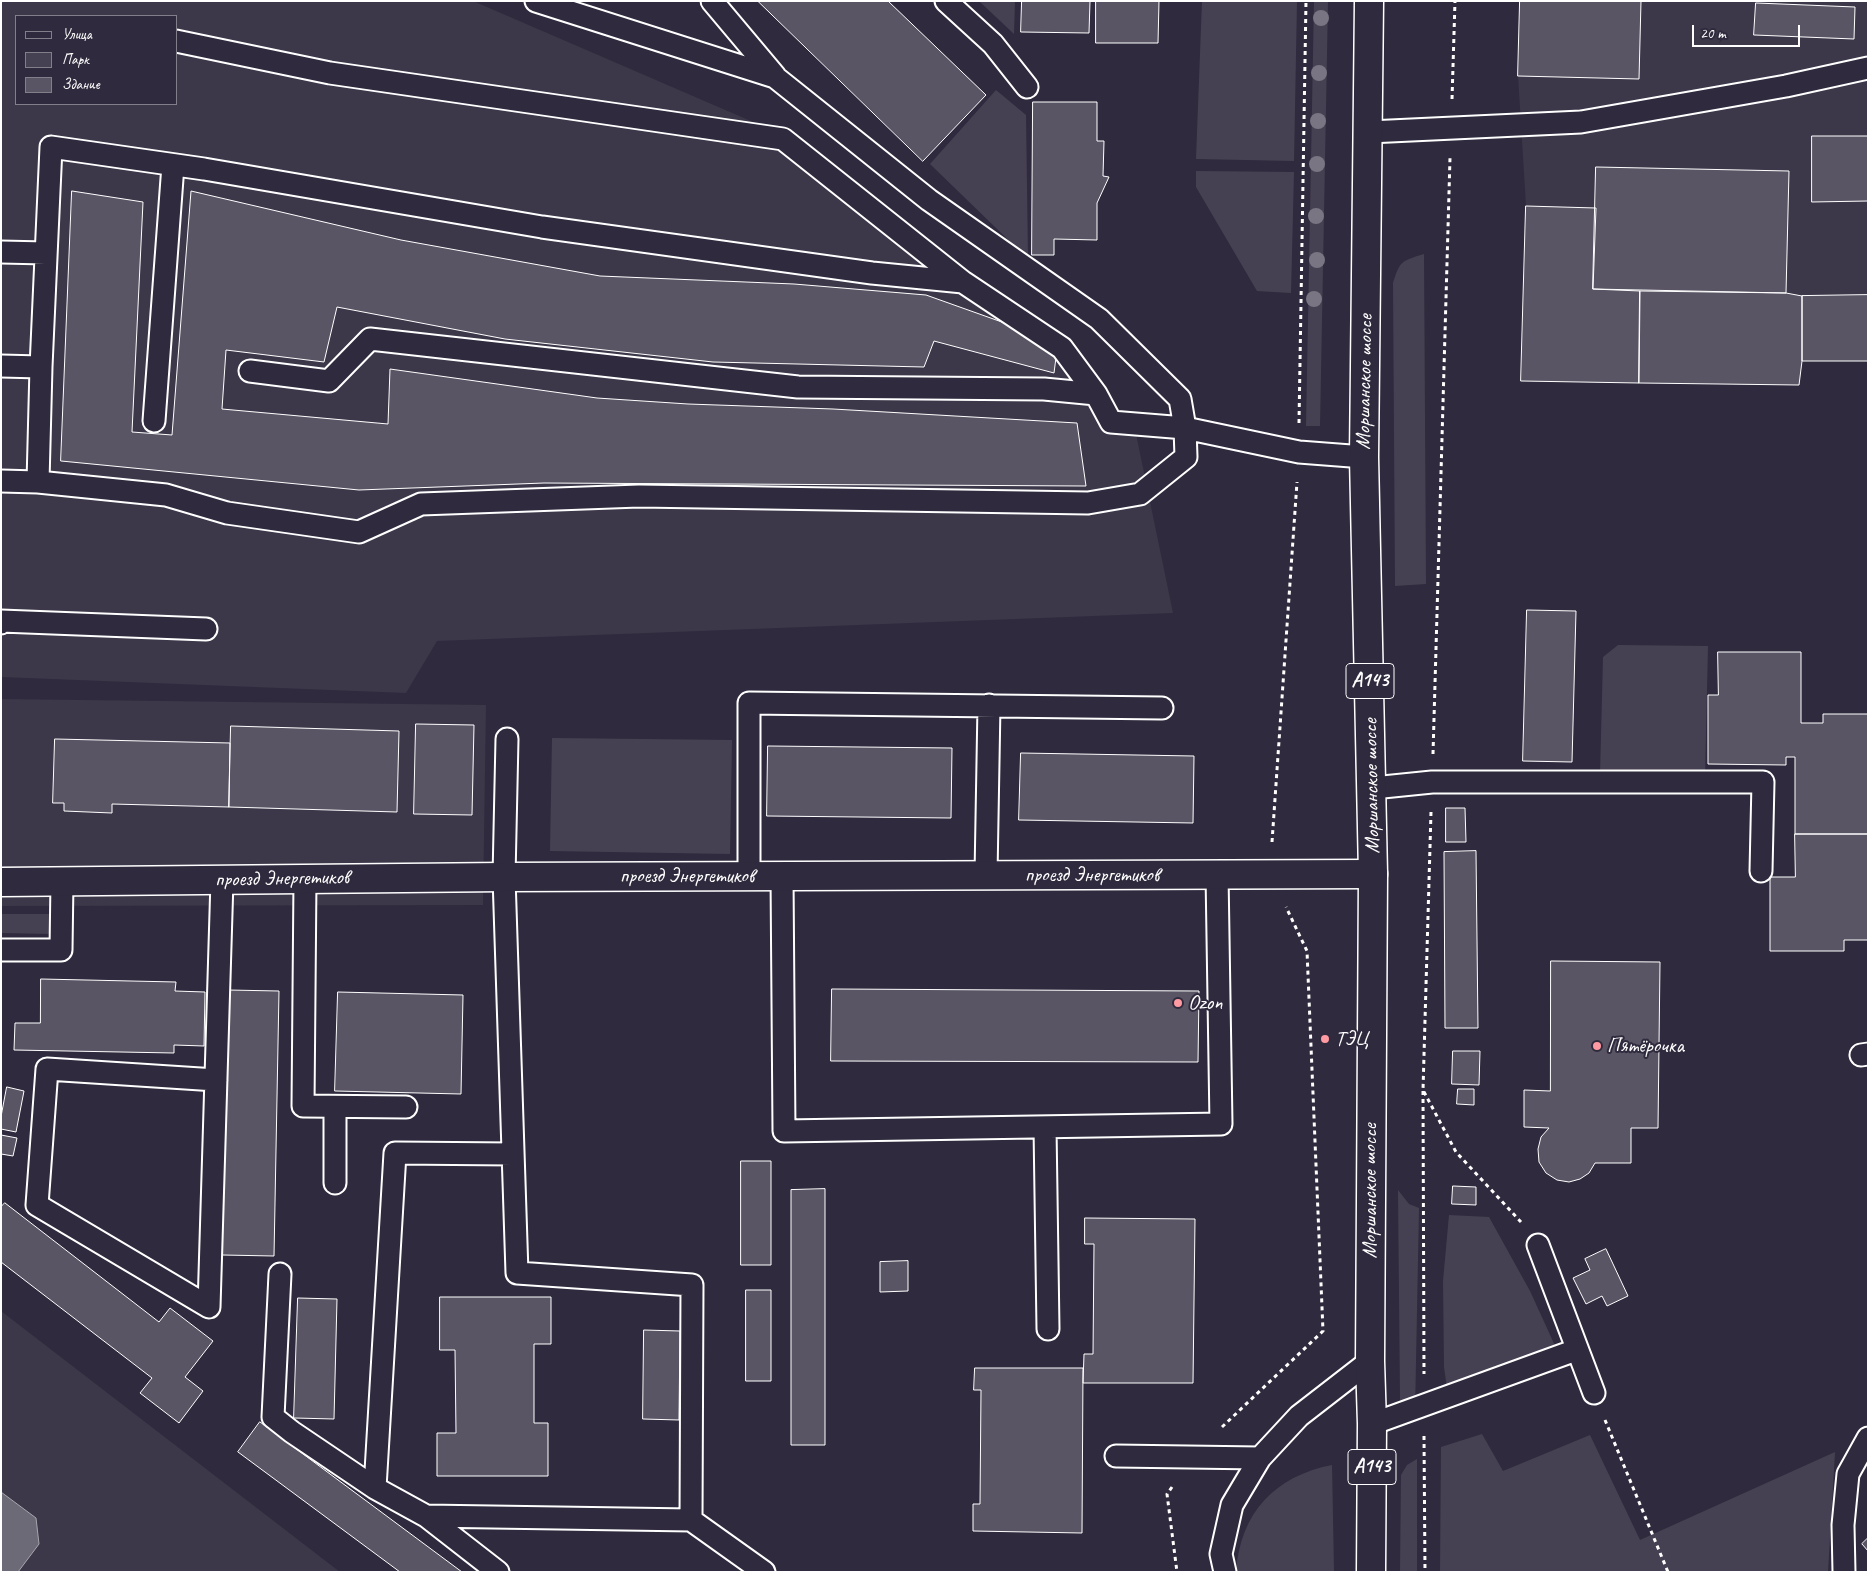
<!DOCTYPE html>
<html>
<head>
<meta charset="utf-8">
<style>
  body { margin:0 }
  #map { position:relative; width:1869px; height:1573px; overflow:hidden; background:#2f2a3d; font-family:Caveat,sans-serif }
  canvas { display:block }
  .frame { position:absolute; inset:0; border:2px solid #fff; pointer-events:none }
  .legend { position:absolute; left:15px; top:15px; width:162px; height:90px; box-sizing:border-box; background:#2f2a3d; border:1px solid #827f8b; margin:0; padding:6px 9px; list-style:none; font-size:15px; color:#fff }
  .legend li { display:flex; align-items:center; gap:10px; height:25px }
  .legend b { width:25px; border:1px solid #827f8b }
  .scale { position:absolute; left:1692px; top:25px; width:108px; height:22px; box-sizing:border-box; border:2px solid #fff; border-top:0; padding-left:6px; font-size:15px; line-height:18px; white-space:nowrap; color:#fff; -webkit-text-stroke:4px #2f2a3d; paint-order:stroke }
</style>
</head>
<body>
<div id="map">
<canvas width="1869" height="1573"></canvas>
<div class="frame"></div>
<ul class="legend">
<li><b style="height:6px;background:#2f2a3d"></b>Улица</li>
<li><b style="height:14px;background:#464152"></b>Парк</li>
<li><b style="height:14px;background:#595564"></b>Здание</li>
</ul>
<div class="scale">20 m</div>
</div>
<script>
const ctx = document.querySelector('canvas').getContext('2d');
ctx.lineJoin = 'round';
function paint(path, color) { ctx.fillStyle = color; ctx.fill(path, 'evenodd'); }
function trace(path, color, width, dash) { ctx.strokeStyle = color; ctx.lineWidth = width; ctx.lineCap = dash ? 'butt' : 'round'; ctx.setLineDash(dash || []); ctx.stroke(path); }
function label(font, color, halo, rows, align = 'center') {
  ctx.font = font + ' Caveat,sans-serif'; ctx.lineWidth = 4; ctx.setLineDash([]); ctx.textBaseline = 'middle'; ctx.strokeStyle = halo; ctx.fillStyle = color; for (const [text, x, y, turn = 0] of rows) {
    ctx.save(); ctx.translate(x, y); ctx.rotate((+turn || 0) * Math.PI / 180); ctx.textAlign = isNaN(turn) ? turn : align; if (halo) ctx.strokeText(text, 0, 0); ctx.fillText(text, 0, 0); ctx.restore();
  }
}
paint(new Path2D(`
  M1 1H473L774 131 1069 353 1135 429 1173 613 437 641 406 693 1 677ZM16 16H176V104H16Z
  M1520 1H1868V361H1802L1799 385 1521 381 1526 206 1518 76Z
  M1 699 486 705 483 905 1 906Z
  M1 1311 340 1572H1Z`), '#3c3749');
paint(new Path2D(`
  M979 1H1015L1014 34Z
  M1202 1H1297L1294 161 1196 159Z
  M1314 1H1328L1320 426H1306Z
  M996 90 1026 115 1028 259 930 164Z
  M1196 171 1294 172 1291 293 1257 291 1196 187Z
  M1424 254 1426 584 1395 586 1393 283C1400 261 1401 261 1424 254Z
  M1618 645 1708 646 1705 778 1600 775 1603 657Z
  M552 738 732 740 730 854 550 851Z
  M1 914H53L52 934 1 933Z
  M1398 1190 1409 1204 1419 1208 1415 1412 1403 1409 1400 1399Z
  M1449 1215 1489 1217 1530 1291 1562 1361 1450 1409 1444 1367 1443 1281Z
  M1482 1434 1503 1471 1590 1435 1640 1540 1835 1452 1828 1572H1440L1441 1447Z
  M1417 1459V1572H1400L1401 1475 1407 1465Z
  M1332 1465 1334 1572H1236C1240 1513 1275 1476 1332 1465Z`), '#464152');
const water = new Path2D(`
  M1 1492 36 1518 39 1544 18 1572H1Z`);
paint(water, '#6d6a77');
trace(water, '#a7a6ad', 1);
const building = new Path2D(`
  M758 1H888L986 95 923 161Z
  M1022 1H1090L1089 33 1021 32Z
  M1096 1H1159L1158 43H1096Z
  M1520 1H1641L1639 79 1518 76Z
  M1756 3 1855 7 1854 39 1754 35Z
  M1033 102H1097V141H1104L1103 176 1109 177 1097 203V240L1054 239V255H1032Z
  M1812 136H1868V201L1812 202Z
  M1596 167 1789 171 1786 293 1593 289Z
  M72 191 143 202 132 432 172 435 191 191 401 240 600 276 794 284 926 295 1058 342 1054 373 934 341 924 367 713 362 505 339 337 307 324 362 226 350 222 409 388 424 390 369 597 398 688 404 833 409 1077 423 1086 486 544 483 359 490 61 461Z
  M1526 206 1596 208 1593 289 1640 291 1639 383 1521 381Z
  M1640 291 1786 293 1802 296V361L1799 385 1639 383Z
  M1868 295V361H1802V296Z
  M1527 610 1576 611 1572 762 1523 761Z
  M1718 652H1801V723H1823V714H1868V834H1795V757H1786V765L1708 764V695H1718Z
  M416 724 474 725 472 815 414 814Z
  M231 726 399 731 397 812 229 807Z
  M55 739 230 743 229 807 112 804V813L64 811V803H53Z
  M768 746 952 748 951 818 767 816Z
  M1021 753 1194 756 1193 823 1019 820Z
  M1446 808H1465L1466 842H1446Z
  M1795 834H1868V1008V940H1844V951H1770V877H1795Z
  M1476 851 1478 1028H1445L1444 852Z
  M1551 961 1660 962 1658 1128H1631V1163H1595L1589 1173 1580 1179 1569 1182 1557 1180 1546 1173 1539 1162 1538 1149 1541 1137 1549 1128 1524 1127V1090L1550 1091Z
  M41 979 176 982 175 991 205 992 204 1046 174 1045V1053L14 1050 15 1023H40Z
  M832 989 1199 991 1198 1062 831 1061Z
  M228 990 279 991 274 1256 222 1255Z
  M338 992 463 995 461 1094 335 1091Z
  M1453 1051H1480L1479 1085 1452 1084Z
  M7 1087 24 1091 16 1132 1 1129V1117Z
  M1458 1089H1474V1105L1457 1104Z
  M1 1135 17 1138 13 1156 1 1154Z
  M741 1161H771V1265H741Z
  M1453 1186 1476 1187V1205L1452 1204Z
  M825 1189V1445H791V1190Z
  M5 1203 159 1322 170 1308 213 1341 185 1377 203 1391 179 1423 140 1393 152 1378 1 1262V1207Z
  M1085 1218 1195 1219 1193 1383H1083L1084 1354H1093L1094 1244H1085Z
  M1606 1249 1628 1296 1607 1306 1602 1296 1586 1304 1573 1278 1590 1270 1585 1259Z
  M908 1261V1291L880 1292V1262Z
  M746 1290H771V1381H746Z
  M440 1297H551V1344H534V1423H548V1476H437V1433H456L455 1350H440Z
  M298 1298 337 1299 334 1419 294 1418Z
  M644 1330 680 1331 679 1420 643 1419Z
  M975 1368H1083L1082 1533 973 1531V1504H980L981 1390H974Z
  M260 1422 462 1572H400L238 1452Z
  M1868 1538V1551L1862 1544Z`);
paint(building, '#595564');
trace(building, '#fff', 1);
const service = new Path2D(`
  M536 1 775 77 929 200 1099 319 1180 399 1185 428 1299 452 1364 457
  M712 1 775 76
  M946 1 993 44 1027 87
  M176 41 330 73 783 139 963 282
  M1369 132 1581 122 1786 86 1868 68
  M51 147 204 169 542 227 872 273 963 282 1062 348 1096 394 1111 422 1185 428 1186 457 1140 494 1088 503 639 496 421 504 359 532 227 513 166 495 38 482 41 367Z
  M1 252 46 253
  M1 366 41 367
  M250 371 329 381 370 339 798 387 1044 389 1096 394
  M154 421 173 165
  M1 481 38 482
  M1 623V621L206 629
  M507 739 504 877 517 1273 692 1285 691 1520 764 1572
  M1373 788 1432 782H1763L1761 871
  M986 875 989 705
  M749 876V703L1162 708
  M782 876 784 1131 1221 1124 1217 874
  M305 879 303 1106 406 1107
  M1 950H61L62 881
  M1861 1055 1868 1054
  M216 1080 47 1069 37 1205 209 1307 222 880
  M1045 1127 1048 1329
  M513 1154 395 1153 375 1488 426 1516 691 1520
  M335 1183V1107
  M1538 1245 1594 1393
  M280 1274 273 1417 292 1432 375 1488
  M1372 1424 1576 1350
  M1116 1456 1260 1458
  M426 1516 498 1572
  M1225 1572 1221 1554 1232 1505 1260 1458 1299 1416 1370 1361
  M1844 1572 1843 1525 1848 1474 1868 1438`);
const minor = new Path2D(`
  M1 882 504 877 1373 874`);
const primary = new Path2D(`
  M1369 1 1364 457 1373 874 1370 1361 1372 1424 1371 1572`);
trace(service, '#fff', 25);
trace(minor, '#fff', 31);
trace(primary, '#fff', 31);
trace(new Path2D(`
  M1452 99 1455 1
  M1299 423 1306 1
  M1433 754 1450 158
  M1431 812 1423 1090 1456 1152 1521 1222
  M1272 842 1297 482
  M1423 1091 1424 1374
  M1605 1420 1668 1572
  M1222 1427 1323 1331 1307 951 1286 907
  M1424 1436 1425 1572
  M1172 1487 1167 1494 1177 1572`), '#fff', 3, [4, 4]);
trace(service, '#2f2a3d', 21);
trace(minor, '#2f2a3d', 28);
trace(primary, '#2f2a3d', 28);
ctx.fillStyle = '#797582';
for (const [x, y] of [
  [1321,18],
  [1319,73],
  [1318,121],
  [1317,164],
  [1316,216],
  [1317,260],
  [1314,299]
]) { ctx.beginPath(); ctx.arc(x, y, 8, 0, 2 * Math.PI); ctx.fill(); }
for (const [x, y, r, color] of [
  [1178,1003,5,"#ff9aa2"],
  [1325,1039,5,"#ff9aa2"],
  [1597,1046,5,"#ff9aa2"]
]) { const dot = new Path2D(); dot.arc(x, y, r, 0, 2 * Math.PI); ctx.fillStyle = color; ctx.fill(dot); trace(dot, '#2f2a3d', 2); }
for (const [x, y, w] of [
  [1370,681,48],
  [1372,1467,48]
]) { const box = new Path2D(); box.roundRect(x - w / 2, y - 17.5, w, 35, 4); ctx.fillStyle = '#2f2a3d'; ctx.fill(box); trace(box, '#fff', 1); }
label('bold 20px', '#fff', null, [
  ["А143",1370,681],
  ["А143",1372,1467]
]);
label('21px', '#fff', '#2f2a3d', [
  ["Моршанское шоссе",1365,382,-89],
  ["Моршанское шоссе",1372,786,-91],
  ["проезд Энергетиков",1092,875],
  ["проезд Энергетиков",687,876],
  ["проезд Энергетиков",282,879,-1],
  ["Моршанское шоссе",1370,1191,-90]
]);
label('21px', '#fff', '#2f2a3d', [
  ["Ozon",1188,1003],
  ["ТЭЦ",1335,1039],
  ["Пятёрочка",1607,1046]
], 'left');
</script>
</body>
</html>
